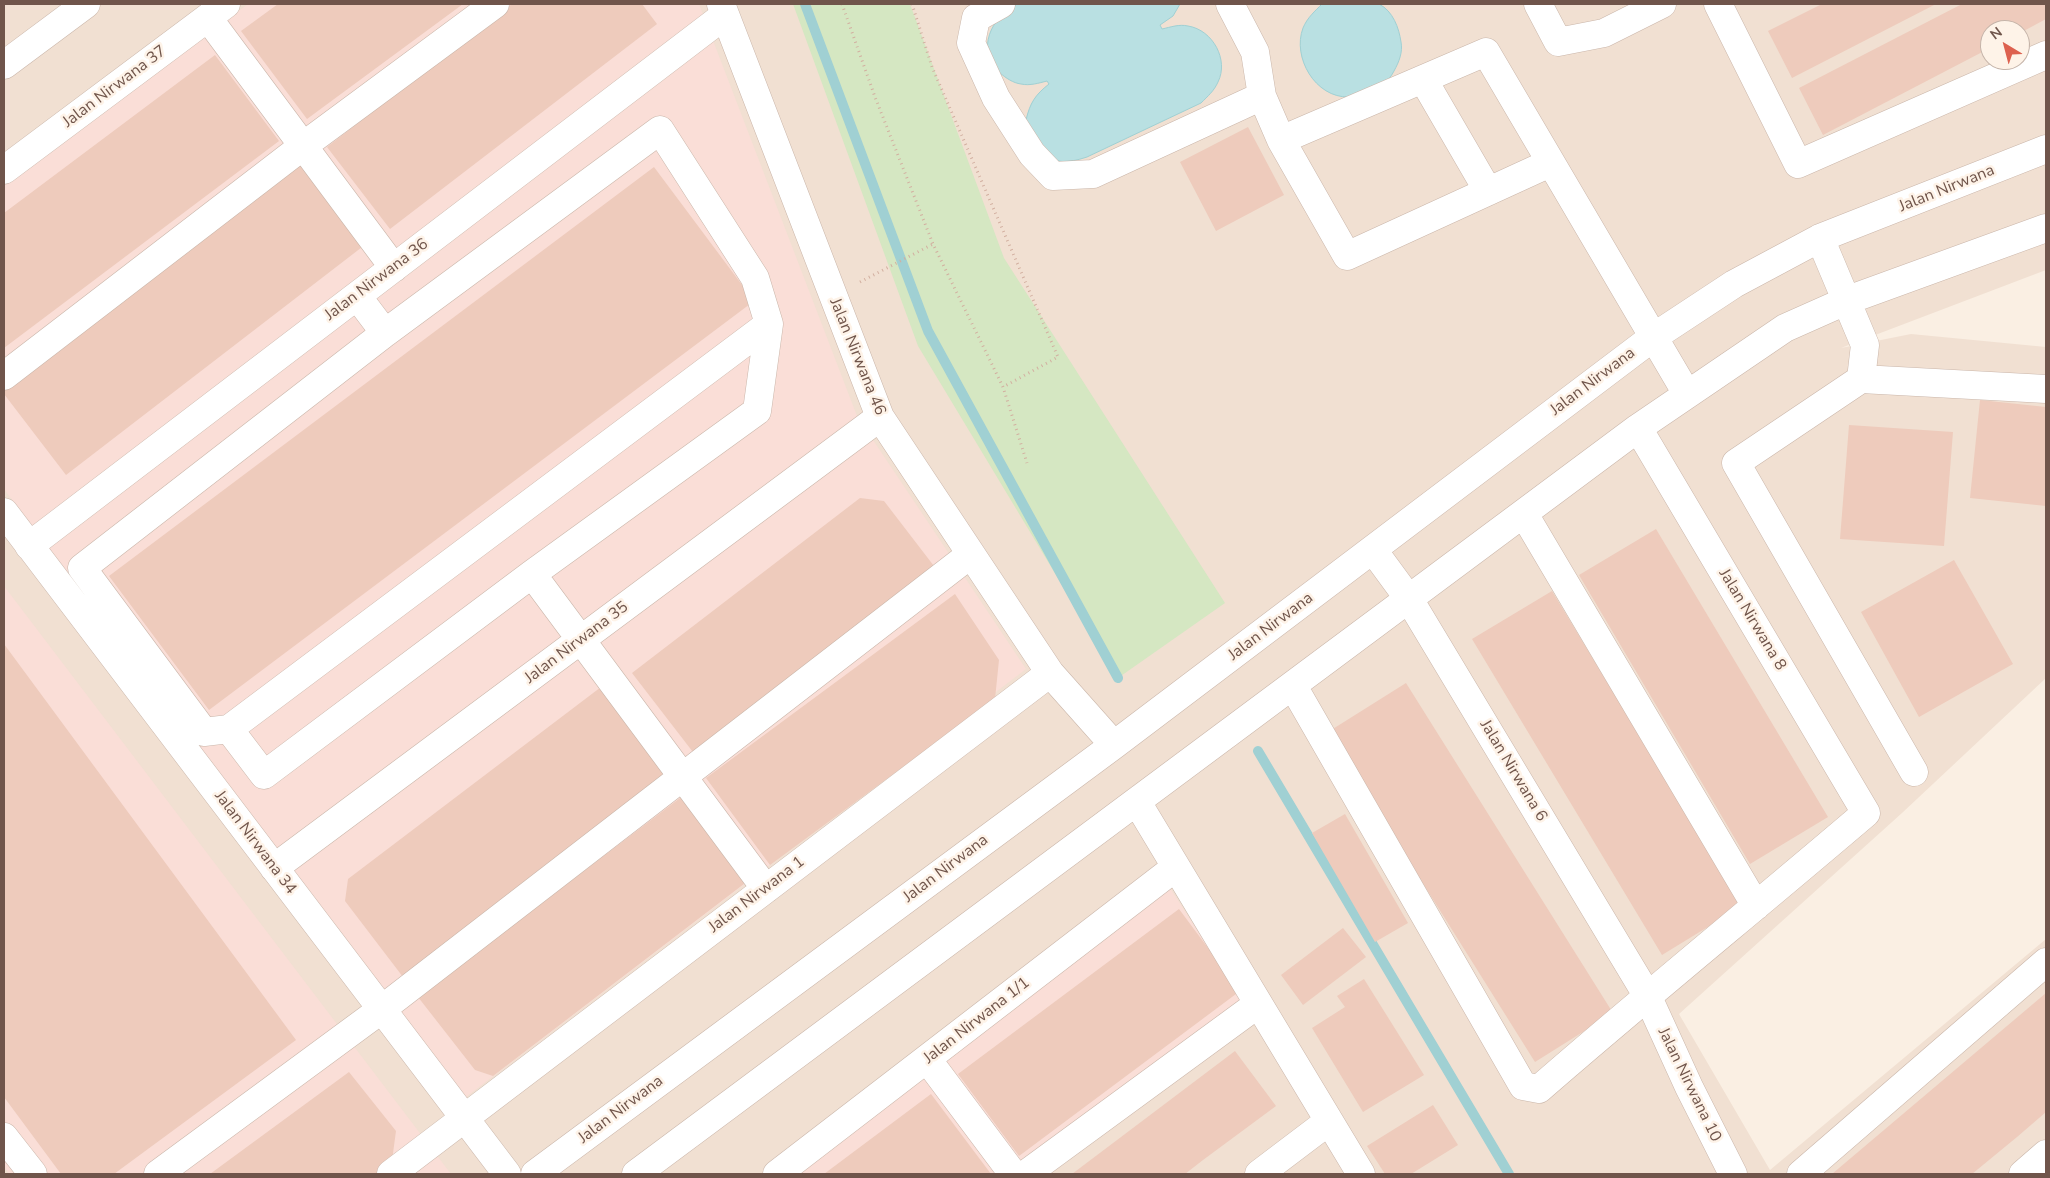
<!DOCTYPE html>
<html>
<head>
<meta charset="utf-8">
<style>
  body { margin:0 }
  #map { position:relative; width:2050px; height:1178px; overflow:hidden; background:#faefe3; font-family:"Nunito Sans",sans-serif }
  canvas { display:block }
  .frame { position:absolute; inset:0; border:5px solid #70554b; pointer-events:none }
  .north { position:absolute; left:1980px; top:20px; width:50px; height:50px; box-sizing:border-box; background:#fef3e8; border:1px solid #c5b4a9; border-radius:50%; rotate:323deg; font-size:14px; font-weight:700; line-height:20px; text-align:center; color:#70554b }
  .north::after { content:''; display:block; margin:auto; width:18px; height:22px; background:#dd614f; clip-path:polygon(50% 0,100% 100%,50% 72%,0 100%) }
</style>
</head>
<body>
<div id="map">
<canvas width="2050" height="1178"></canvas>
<div class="frame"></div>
<div class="north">N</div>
</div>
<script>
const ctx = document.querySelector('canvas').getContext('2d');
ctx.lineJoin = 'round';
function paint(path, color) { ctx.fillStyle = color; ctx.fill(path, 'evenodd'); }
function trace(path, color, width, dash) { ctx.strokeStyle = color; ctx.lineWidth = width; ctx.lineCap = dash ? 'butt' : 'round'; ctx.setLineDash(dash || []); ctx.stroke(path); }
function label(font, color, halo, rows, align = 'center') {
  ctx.font = font + ' "Nunito Sans",sans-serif'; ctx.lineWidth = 5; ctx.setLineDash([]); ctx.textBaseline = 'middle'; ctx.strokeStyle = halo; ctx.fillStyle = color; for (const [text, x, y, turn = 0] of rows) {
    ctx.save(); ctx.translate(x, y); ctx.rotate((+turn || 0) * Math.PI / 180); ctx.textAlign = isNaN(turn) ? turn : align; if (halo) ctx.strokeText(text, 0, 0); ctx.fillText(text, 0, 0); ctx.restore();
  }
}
paint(new Path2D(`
  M4 4H2046V270L1841 348 1911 334 2046 347V678L1902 813 1679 1014 1770 1170 2046 939V1174H4ZM1990 30H2020V60H1990Z`), '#f1e0d2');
paint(new Path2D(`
  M248 4H699L857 416 1026 669 466 1097 4 489V186Z
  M4 586 451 1174H9L4 1167Z
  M1170 888 1244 1003 1013 1174H797Z`), '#faded7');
paint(new Path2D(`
  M793 4H910L1004 258 1225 603 1118 678 918 346Z`), '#d5e7c2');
const water = new Path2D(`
  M1017 4H1180L1173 16 1160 25 1162 29C1171 27 1179 24 1188 26 1213 30 1229 60 1218 82 1214 91 1208 96 1201 103L1087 157C1046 171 1043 151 1026 120 1030 103 1035 95 1049 84L1047 81C1039 83 1030 86 1021 84 1013 83 1006 78 1000 73 975 50 991 17 1017 4Z
  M1322 4H1379C1393 11 1399 28 1401 42 1403 52 1399 62 1394 71 1388 83 1379 88 1367 91 1362 93 1355 96 1349 97 1315 98 1292 57 1303 28 1307 18 1315 11 1322 4Z`);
paint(water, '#b9e0e2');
trace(water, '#a0d0d3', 1);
trace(new Path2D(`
  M805 4 928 331 1118 678
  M1258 751 1509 1174`), '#a0d0d3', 10);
paint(new Path2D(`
  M278 4H463L307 119 241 31Z
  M512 4H642L657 24 390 229 327 147Z
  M1822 4H1936L1792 78 1768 31Z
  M1962 4H2046V19L2020 33V30H1990V48L1823 135 1799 88Z
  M215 55 279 141 4 348V213Z
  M1248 127 1284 195 1216 231 1180 162Z
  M302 160 366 244 66 475 4 394V388Z
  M654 167 754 301 209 710 109 576Z
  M1980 400 2046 407V506L1970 498Z
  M1849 425 1953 432 1944 546 1840 539Z
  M860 498 884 501 937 570 696 756 632 673Z
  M1656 529 1828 817 1750 864 1579 575Z
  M1954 560 2013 664 1919 717 1861 612Z
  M1552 591 1742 906 1662 955 1472 639Z
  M955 594 999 660 995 699 770 865 706 778Z
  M4 644 296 1040 114 1174H61L4 1097Z
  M1406 683 1613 1013 1535 1062 1328 732Z
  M605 684 672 773 403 977 345 901 348 879Z
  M688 792 753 877 493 1076 475 1070 418 997Z
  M1345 814 1408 923 1375 942 1312 833Z
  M1179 909 1240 991 1019 1156 958 1074Z
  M1343 928 1366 957 1303 1005 1281 975Z
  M1364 979 1424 1075 1363 1112 1312 1028 1345 1007 1337 996Z
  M2046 993V1112L2017 1137 1972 1174H1832Z
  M1235 1051 1276 1106 1203 1160 1185 1174H1072Z
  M349 1072 396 1131 391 1168 383 1174H210Z
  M931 1094 991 1174H824Z
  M1433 1105 1458 1145 1411 1174H1385L1367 1146Z`), '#eecbbc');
const minor = new Path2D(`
  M721 4 880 417 1050 673 1114 745
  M1001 4 976 18 971 43 996 98 1032 154 1053 176 1093 174 1262 96
  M1230 4 1255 52 1262 96 1281 140 1486 52 1687 394
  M1538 4 1558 42 1604 33 1662 4
  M1718 4 1798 164 2046 55
  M208 18 394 268
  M4 65 86 4
  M1423 79 1488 191
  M1281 140 1347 256 1550 163
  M4 170 226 4
  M1820 238 1865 345 1861 379
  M357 296 385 333
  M4 376 303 146 495 4
  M4 512 507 1174
  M1524 514 1756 906
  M29 546 725 15
  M1373 550 1409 599 1647 995 1689 1087 1733 1174
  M532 574 766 889
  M1293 686 1523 1086 1539 1089C1647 995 1757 906 1866 813L1638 428
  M229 729 204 732 82 568 385 333 660 130 755 278 769 324 757 411 532 574 264 775 229 729 769 324
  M1914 772 1736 463 1861 379 2046 389
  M1137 802 1361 1174
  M274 868 880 417
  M927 1059 1013 1174
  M4 1137 33 1174
  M158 1174 382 1009 971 554
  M391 1174 1050 673
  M535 1174 1114 745 1652 338 1734 284 1820 238 2046 149
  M636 1174 1638 428 1785 328 1848 300 2046 228
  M777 1174 1176 867
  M1026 1174 1258 1004
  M1259 1174 1329 1121
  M1801 1174 2046 962
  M2023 1174 2046 1154`);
trace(minor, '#cab6aa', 29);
trace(new Path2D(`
  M842 4 875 97 933 244 1003 387 1027 463
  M912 4 932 67 1058 357 1003 387
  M860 282 933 244`), '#d2afa0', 3, [1, 4]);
trace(minor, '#fff', 28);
label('16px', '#70554b', '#fef3e8', [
  ["Jalan Nirwana 37",115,87,-37],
  ["Jalan Nirwana",1947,189,-22],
  ["Jalan Nirwana 36",377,280,-37],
  ["Jalan Nirwana 46",857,357,68],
  ["Jalan Nirwana",1593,382,-37],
  ["Jalan Nirwana 8",1752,620,59],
  ["Jalan Nirwana",1271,627,-37],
  ["Jalan Nirwana 35",577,643,-37],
  ["Jalan Nirwana 6",1513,771,59],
  ["Jalan Nirwana 34",255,843,53],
  ["Jalan Nirwana",946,869,-37],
  ["Jalan Nirwana 1",757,895,-37],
  ["Jalan Nirwana 1/1",977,1021,-38],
  ["Jalan Nirwana 10",1689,1085,64],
  ["Jalan Nirwana",621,1110,-37]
]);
</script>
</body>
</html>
